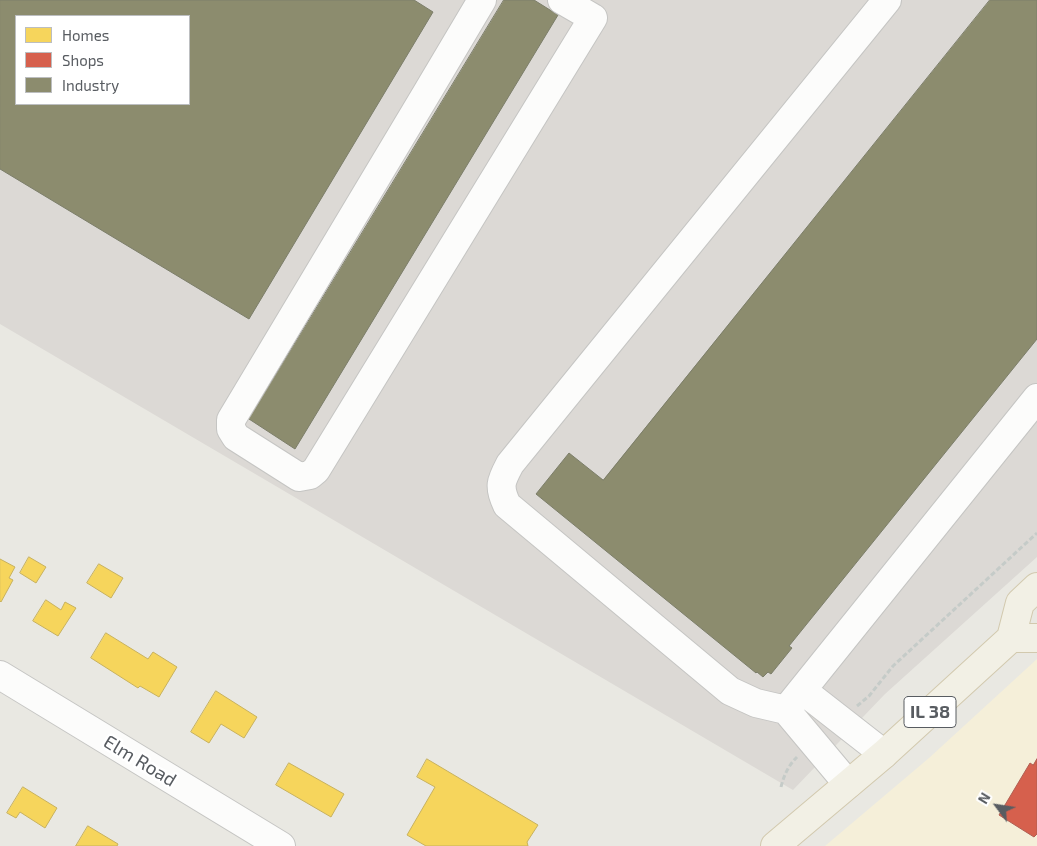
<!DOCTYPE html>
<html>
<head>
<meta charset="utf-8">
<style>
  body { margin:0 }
  #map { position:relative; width:1037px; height:846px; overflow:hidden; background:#e9e8e2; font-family:"Exo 2",sans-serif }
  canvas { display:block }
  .legend { position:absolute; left:15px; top:15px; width:175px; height:90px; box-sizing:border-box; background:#fff; border:1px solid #bcbec0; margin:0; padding:6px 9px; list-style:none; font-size:15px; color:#585c61 }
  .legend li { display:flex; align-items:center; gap:10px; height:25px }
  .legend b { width:25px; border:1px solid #bcbec0 }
  .north { position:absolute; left:972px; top:781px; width:50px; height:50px; -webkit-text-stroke:4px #fff; paint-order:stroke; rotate:301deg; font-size:14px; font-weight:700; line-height:20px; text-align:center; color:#585c61 }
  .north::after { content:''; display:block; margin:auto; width:18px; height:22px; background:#585c61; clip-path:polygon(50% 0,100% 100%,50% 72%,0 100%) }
</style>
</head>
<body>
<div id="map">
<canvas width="1037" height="846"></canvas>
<ul class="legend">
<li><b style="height:14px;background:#f6d55c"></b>Homes</li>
<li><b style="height:14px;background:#d6604d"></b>Shops</li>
<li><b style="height:14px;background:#8c8c6e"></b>Industry</li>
</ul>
<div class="north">N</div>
</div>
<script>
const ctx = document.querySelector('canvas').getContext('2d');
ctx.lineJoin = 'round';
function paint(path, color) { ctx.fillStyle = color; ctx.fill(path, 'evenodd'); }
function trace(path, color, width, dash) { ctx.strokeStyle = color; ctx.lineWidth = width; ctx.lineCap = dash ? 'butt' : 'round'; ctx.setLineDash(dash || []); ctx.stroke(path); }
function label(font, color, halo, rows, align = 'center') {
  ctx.font = font + ' "Exo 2",sans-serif'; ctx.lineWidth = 5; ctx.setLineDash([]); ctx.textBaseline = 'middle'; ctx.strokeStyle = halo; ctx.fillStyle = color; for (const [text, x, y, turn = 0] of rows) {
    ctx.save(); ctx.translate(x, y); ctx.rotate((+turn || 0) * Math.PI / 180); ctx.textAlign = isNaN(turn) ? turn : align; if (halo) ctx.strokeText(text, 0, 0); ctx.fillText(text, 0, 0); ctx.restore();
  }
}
paint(new Path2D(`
  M1037 659V846H825L929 758Z`), '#f5efd9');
paint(new Path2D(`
  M0 0H1037V557L885 694 793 790 0 324ZM16 16H189V104H16Z`), '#dcd9d5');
const homes = new Path2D(`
  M29 557 46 567 36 583 20 573Z
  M0 559 15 567 9 578 13 580 1 602 0 601Z
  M99 564 123 578 111 598 87 583Z
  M46 600 61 610 65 602 76 608 58 636 33 621Z
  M106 633 148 659 153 652 177 667 159 697 140 686 138 688 91 658Z
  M216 691 257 717 244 738 221 724 209 743 191 732Z
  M427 759 538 825 527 842 528 846H426L407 835 435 787 417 777Z
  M289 763 344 794 331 817 276 785Z
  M23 787 57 808 45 828 20 812 16 818 7 813Z
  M88 826 118 844 117 846H76Z`);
paint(homes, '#f6d55c');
trace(homes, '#c7b15e', 1);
const shops = new Path2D(`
  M1037 759V834L1034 837 999 815 1030 763 1033 765Z`);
paint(shops, '#d6604d');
trace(shops, '#b05f53', 1);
const industry = new Path2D(`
  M0 0H414L433 12 249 319 0 169ZM16 16H189V104H16Z
  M504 0H534L558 15 295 449 249 419Z
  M990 0H1037V339L789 646 792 648 771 674 768 672 763 677 757 672 756 673 536 494 569 453 603 480Z`);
paint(industry, '#8c8c6e');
trace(industry, '#7c7e6a', 1);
const minor = new Path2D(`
  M482 0 428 91 231 420V429L236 437 299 477 310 475 316 470 593 18 562 0
  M0 675 281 846
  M802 690 884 754
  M786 710 1037 398
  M848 784 786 710 756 703 730 691 507 505C498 486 501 481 510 464L887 0`);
const major = new Path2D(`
  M1011 638H1037
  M775 846 884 754 1011 638 1020 603 1037 587`);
trace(minor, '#c5c5c3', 30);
trace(major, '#d2c9ae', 30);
trace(new Path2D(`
  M857 706 869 696 893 666 1037 533
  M781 787C784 775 788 766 797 757`), '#c5cbc8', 3, [5, 2.5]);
trace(minor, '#fcfcfb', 28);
trace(major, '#f2f0e5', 28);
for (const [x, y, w] of [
  [930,712,52]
]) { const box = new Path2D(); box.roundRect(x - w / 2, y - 15.5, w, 31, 4); ctx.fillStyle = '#fff'; ctx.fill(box); trace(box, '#585c61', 1); }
label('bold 18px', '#585c61', null, [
  ["IL 38",930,712]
]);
label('19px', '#585c61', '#fff', [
  ["Elm Road",140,761,31]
]);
</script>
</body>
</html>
